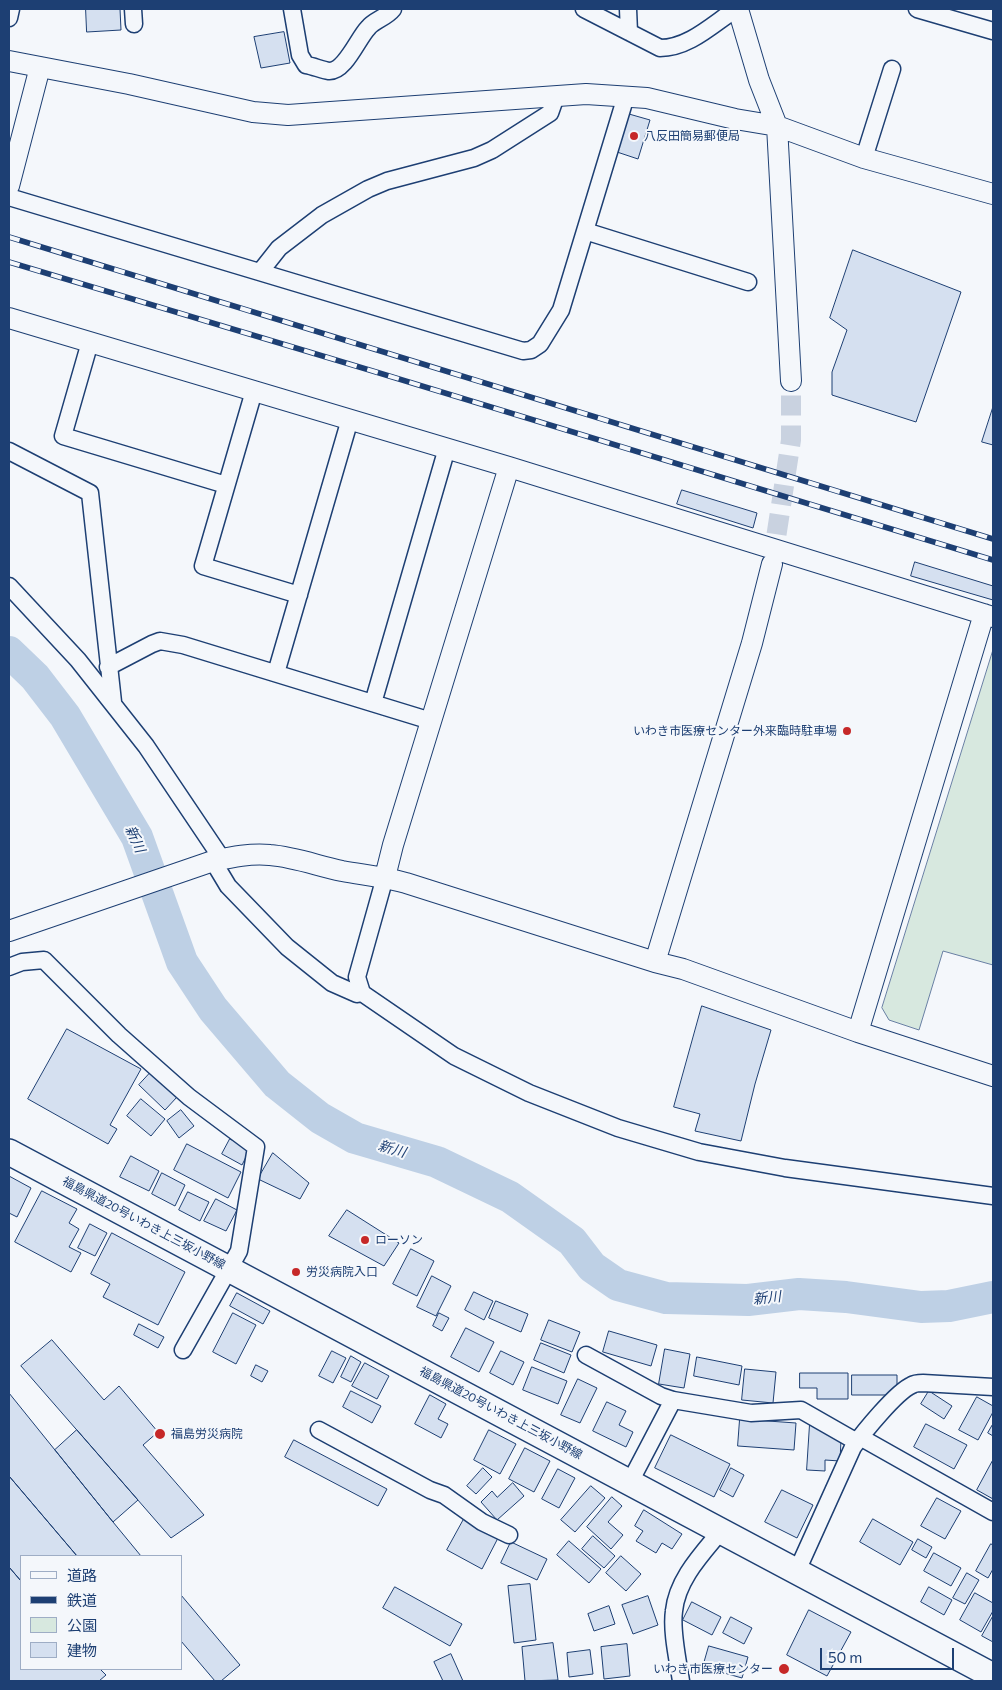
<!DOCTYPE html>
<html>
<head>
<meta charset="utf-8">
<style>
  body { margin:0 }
  #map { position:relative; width:1002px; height:1690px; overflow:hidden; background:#f4f7fb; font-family:Commissioner,"Noto Sans JP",sans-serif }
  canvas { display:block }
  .frame { position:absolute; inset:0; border:10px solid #1d3f73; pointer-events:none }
  .legend { position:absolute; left:20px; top:1555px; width:162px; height:115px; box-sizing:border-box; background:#f4f7fb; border:1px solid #9eadc5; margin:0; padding:6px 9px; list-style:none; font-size:15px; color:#1d3f73 }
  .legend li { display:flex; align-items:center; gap:10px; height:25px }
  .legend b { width:25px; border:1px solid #9eadc5 }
  .scale { position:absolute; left:820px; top:1648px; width:134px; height:22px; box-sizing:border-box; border:2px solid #1d3f73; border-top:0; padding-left:6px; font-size:15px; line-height:18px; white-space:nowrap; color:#1d3f73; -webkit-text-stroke:4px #f4f7fb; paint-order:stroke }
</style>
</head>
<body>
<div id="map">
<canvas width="1002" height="1690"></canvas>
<div class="frame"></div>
<ul class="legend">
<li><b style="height:6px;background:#f4f7fb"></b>道路</li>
<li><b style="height:6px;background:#1d3f73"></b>鉄道</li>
<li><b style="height:14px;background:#d7e8df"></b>公園</li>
<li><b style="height:14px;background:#d5e0f0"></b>建物</li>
</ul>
<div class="scale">50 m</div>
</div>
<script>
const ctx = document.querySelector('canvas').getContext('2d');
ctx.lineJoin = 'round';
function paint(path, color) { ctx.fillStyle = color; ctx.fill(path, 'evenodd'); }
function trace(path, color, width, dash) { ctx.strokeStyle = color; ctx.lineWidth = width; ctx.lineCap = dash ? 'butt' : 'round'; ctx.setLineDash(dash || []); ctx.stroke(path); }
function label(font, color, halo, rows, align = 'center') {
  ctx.font = font + ' Commissioner,"Noto Sans JP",sans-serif'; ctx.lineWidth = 4; ctx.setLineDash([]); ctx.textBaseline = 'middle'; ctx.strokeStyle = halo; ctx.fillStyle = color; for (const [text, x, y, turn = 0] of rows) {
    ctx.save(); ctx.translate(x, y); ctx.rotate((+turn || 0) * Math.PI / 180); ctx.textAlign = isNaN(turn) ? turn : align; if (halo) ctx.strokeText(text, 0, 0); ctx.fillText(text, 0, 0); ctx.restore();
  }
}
const green = new Path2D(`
  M993 650V965L943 951 919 1030 889 1020 882 1008Z`);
paint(green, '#d7e8df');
trace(green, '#687fa3', 1);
trace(new Path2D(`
  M9 652 35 677 65 716 137 837 182 962 213 1009 277 1084 320 1118 355 1138 437 1162 510 1197 572 1241 592 1267 618 1285 666 1298 748 1300 799 1294 846 1297 921 1307 949 1306 993 1297`), '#bed0e5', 32);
const building = new Path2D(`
  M86 9H120L121 30 87 32Z
  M284 32 290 63 261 68 254 37Z
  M629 114 650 120 638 159 617 152Z
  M853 250 961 292 916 422 832 395V372L847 330 830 318Z
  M993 407V445L982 442Z
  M682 490 757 513 753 528 677 504Z
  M915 562 993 586V600L911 576Z
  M702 1006 771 1030 755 1084 741 1141 695 1131 700 1114 674 1107Z
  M67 1029 141 1069 110 1125 117 1129 108 1144 28 1099Z
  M151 1072 177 1097 165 1110 139 1085Z
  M141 1099 165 1119 151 1136 127 1116Z
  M181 1110 194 1126 179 1138 167 1121Z
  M230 1139 250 1149 242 1165 222 1154Z
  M187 1144 241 1172 228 1198 174 1170Z
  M273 1153 309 1183 300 1199 258 1179Z
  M131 1156 159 1171 149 1191 120 1177Z
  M162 1173 185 1185 175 1206 152 1194Z
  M9 1176 31 1188 17 1217 9 1213Z
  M42 1191 77 1209 69 1223 79 1229 69 1247 81 1253 71 1272 15 1242Z
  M188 1192 209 1202 200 1221 179 1210Z
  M216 1199 237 1210 226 1231 204 1221Z
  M347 1210 399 1243 384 1266 329 1236Z
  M90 1224 107 1233 95 1256 78 1248Z
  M112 1233 185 1272 158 1325 103 1297 110 1284 91 1274Z
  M411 1249 434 1261 417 1296 393 1284Z
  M432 1276 451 1286 436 1316 417 1307Z
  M474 1292 493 1301 484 1320 465 1310Z
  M237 1293 270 1311 263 1324 230 1306Z
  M496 1301 528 1314 521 1332 489 1318Z
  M233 1313 256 1325 236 1364 213 1352Z
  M439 1313 449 1318 442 1331 433 1326Z
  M549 1320 580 1332 572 1352 541 1340Z
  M139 1324 164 1337 158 1348 134 1335Z
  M466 1328 494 1342 479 1372 451 1357Z
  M609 1331 657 1345 651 1366 603 1352Z
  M52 1340 104 1400 119 1386 158 1432 143 1445 204 1515 171 1538 21 1366Z
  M541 1343 571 1355 564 1373 534 1360Z
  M665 1349 690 1354 684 1388 659 1384Z
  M332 1351 346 1358 333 1383 319 1376Z
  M501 1351 524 1362 513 1385 490 1373Z
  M351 1356 361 1362 351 1382 341 1377Z
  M697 1357 742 1366 739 1385 694 1376Z
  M365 1363 389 1376 377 1399 352 1386Z
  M256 1365 268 1371 262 1382 251 1376Z
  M532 1367 567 1381 558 1404 523 1390Z
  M745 1369 776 1372 773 1403 742 1400Z
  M800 1373H848V1399H817V1388H800Z
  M852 1375H897V1395H852Z
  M578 1379 597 1388 580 1423 561 1415Z
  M351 1391 381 1406 372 1423 343 1407Z
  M929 1391 952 1406 944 1419 921 1404Z
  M9 1393 113 1522 141 1556H77L9 1476Z
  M430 1395 446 1404 438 1419 448 1424 441 1438 415 1424Z
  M977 1397 993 1406V1412L978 1440 959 1430Z
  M607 1402 626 1411 619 1425 633 1432 626 1447 593 1431Z
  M740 1419 796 1423 794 1450 738 1446Z
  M810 1423 841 1440 840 1461 825 1460V1471L807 1470Z
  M926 1424 967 1445 954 1469 914 1447Z
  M993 1424V1436L988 1433Z
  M77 1430 138 1500 113 1522 55 1450Z
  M489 1430 516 1444 500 1474 474 1460Z
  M671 1435 730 1464 714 1497 655 1468Z
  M294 1440 387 1489 378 1506 285 1457Z
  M525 1448 550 1461 534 1492 509 1479Z
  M993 1460V1499L977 1490Z
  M483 1468 492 1477 476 1494 467 1486Z
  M731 1468 744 1475 733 1497 720 1490Z
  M558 1469 575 1478 559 1508 542 1499Z
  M9 1476 77 1556H21V1581L9 1567Z
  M513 1483 524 1496 497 1520 481 1502 492 1491 497 1497Z
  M591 1486 605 1498 575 1532 561 1520Z
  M782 1490 813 1505 797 1538 765 1522Z
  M612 1497 622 1506 608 1522 623 1535 611 1549 587 1527Z
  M937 1498 961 1511 945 1539 921 1526Z
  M644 1510 682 1534 672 1549 662 1543 656 1553 636 1541 643 1531 635 1526Z
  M464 1519 498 1538 482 1569 447 1550Z
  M873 1519 913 1542 900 1565 860 1542Z
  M593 1536 615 1556 604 1568 582 1549Z
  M918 1539 932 1547 926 1558 912 1550Z
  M569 1541 601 1569 589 1583 557 1555Z
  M511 1542 547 1559 537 1580 501 1563Z
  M991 1544 993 1545V1569L988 1578 976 1571Z
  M934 1553 961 1568 951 1586 924 1571Z
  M621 1556 641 1574 626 1591 606 1573Z
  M9 1567 21 1581V1669H100L106 1675 99 1681H9Z
  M967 1573 979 1580 965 1604 953 1598Z
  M530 1584 536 1640 514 1643 508 1586Z
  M395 1587 462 1624 450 1646 383 1608Z
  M929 1587 952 1600 944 1615 921 1602Z
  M975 1593 993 1603V1611L981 1632 960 1620Z
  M181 1595 240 1665 221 1681H215L181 1641Z
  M648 1596 658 1625 633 1634 622 1605Z
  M692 1602 721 1617 712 1635 683 1620Z
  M609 1606 615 1624 594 1631 588 1614Z
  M809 1610 851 1632 827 1676 787 1655Z
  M993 1616V1642L982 1636Z
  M731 1617 752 1628 744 1644 723 1633Z
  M553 1643 558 1680 525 1681 522 1647Z
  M627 1644 630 1676 604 1679 601 1647Z
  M709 1646 748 1657 742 1678 703 1667Z
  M590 1650 593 1674 569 1677 567 1653Z
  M451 1654 463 1681H443L434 1662Z`);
paint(building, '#d5e0f0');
trace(building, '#1d3f73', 1);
trace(new Path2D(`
  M772 564 791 440V381`), '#c9d2e0', 20, [20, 10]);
const minor = new Path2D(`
  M133 9 134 24
  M292 9 300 55 306 65C313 66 322 70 329 71 345 72 358 38 368 28 374 20 386 18 393 9
  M584 9 660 48C689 48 713 24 736 9
  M628 9 629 32
  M917 9 993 31
  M9 18 11 9
  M864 158 892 69
  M9 197 523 351 531 350 540 344 561 310 626 96
  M585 231 748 282
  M260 272 279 248 322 215 368 189 387 181 474 158 492 150 550 113 556 96
  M90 342 63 436 226 485
  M254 391 203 566 299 595
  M9 451 90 493 113 702
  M9 586 78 660 146 746 222 859
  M108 667 152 644 160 641 183 645 431 721
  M276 673 350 419
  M373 703 447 448
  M213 861 228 886 287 947 332 983 357 994 362 993
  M385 877 357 977 362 993 454 1056 529 1093 618 1128 699 1152 785 1168 993 1196
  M9 967 22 962 44 960 119 1035 189 1097 256 1147 239 1251 183 1350
  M586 1355 661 1396 673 1400 751 1413 801 1410 857 1442
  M319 1430 430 1490 444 1495 482 1522 509 1535
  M860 1437 993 1512
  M630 1482 673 1400
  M797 1571 853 1447C863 1433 896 1392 912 1385 915 1383 919 1383 923 1383L993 1387
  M681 1681C678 1661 671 1631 674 1611 677 1580 701 1555 720 1532`);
const tertiary = new Path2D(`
  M738 9 759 80 777 126 791 381
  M9 61 129 84 253 112 288 115 586 94 647 98 735 119 777 126 864 158 993 194
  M9 186 40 67
  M9 318 509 467 993 617
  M385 877 393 845 509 467
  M9 931 213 861C232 857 251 853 270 855 295 857 318 866 342 871 364 875 385 877 406 883L655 962 683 969 858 1032 993 1076
  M655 962 752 643 772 564
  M858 1032 984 614`);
const primary = new Path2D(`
  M9 1152 993 1676`);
trace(minor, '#1d3f73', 19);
trace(tertiary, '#1d3f73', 22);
trace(primary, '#1d3f73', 28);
trace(minor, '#f4f7fb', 16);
trace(tertiary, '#f4f7fb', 20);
trace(primary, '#f4f7fb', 25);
const rail = new Path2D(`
  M9 237 993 539
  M9 262 376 372 993 560`);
trace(rail, '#1d3f73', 5.5);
trace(rail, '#f4f7fb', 4, [11]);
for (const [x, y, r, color] of [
  [634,136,5,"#c62828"],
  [847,731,5,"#c62828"],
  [365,1240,5,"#c62828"],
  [296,1272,5,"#c62828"],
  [160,1434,6,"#c62828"],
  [784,1669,6,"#c62828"]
]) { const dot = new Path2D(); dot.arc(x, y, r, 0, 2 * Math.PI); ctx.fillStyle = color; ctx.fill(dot); trace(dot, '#f4f7fb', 2); }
label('12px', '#1d3f73', '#f4f7fb', [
  ["八反田簡易郵便局",644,136],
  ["いわき市医療センター外来臨時駐車場",837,731,"right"],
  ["ローソン",375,1240],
  ["労災病院入口",306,1272],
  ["福島労災病院",171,1434],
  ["いわき市医療センター",773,1669,"right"]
], 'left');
label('12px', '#1d3f73', '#f4f7fb', [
  ["福島県道20号いわき上三坂小野線",144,1223,28],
  ["福島県道20号いわき上三坂小野線",501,1413,28]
]);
label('italic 14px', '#1d3f73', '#f4f7fb', [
  ["新川",135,839,65],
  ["新川",392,1149,16],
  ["新川",767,1298,-6]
]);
</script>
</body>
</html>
